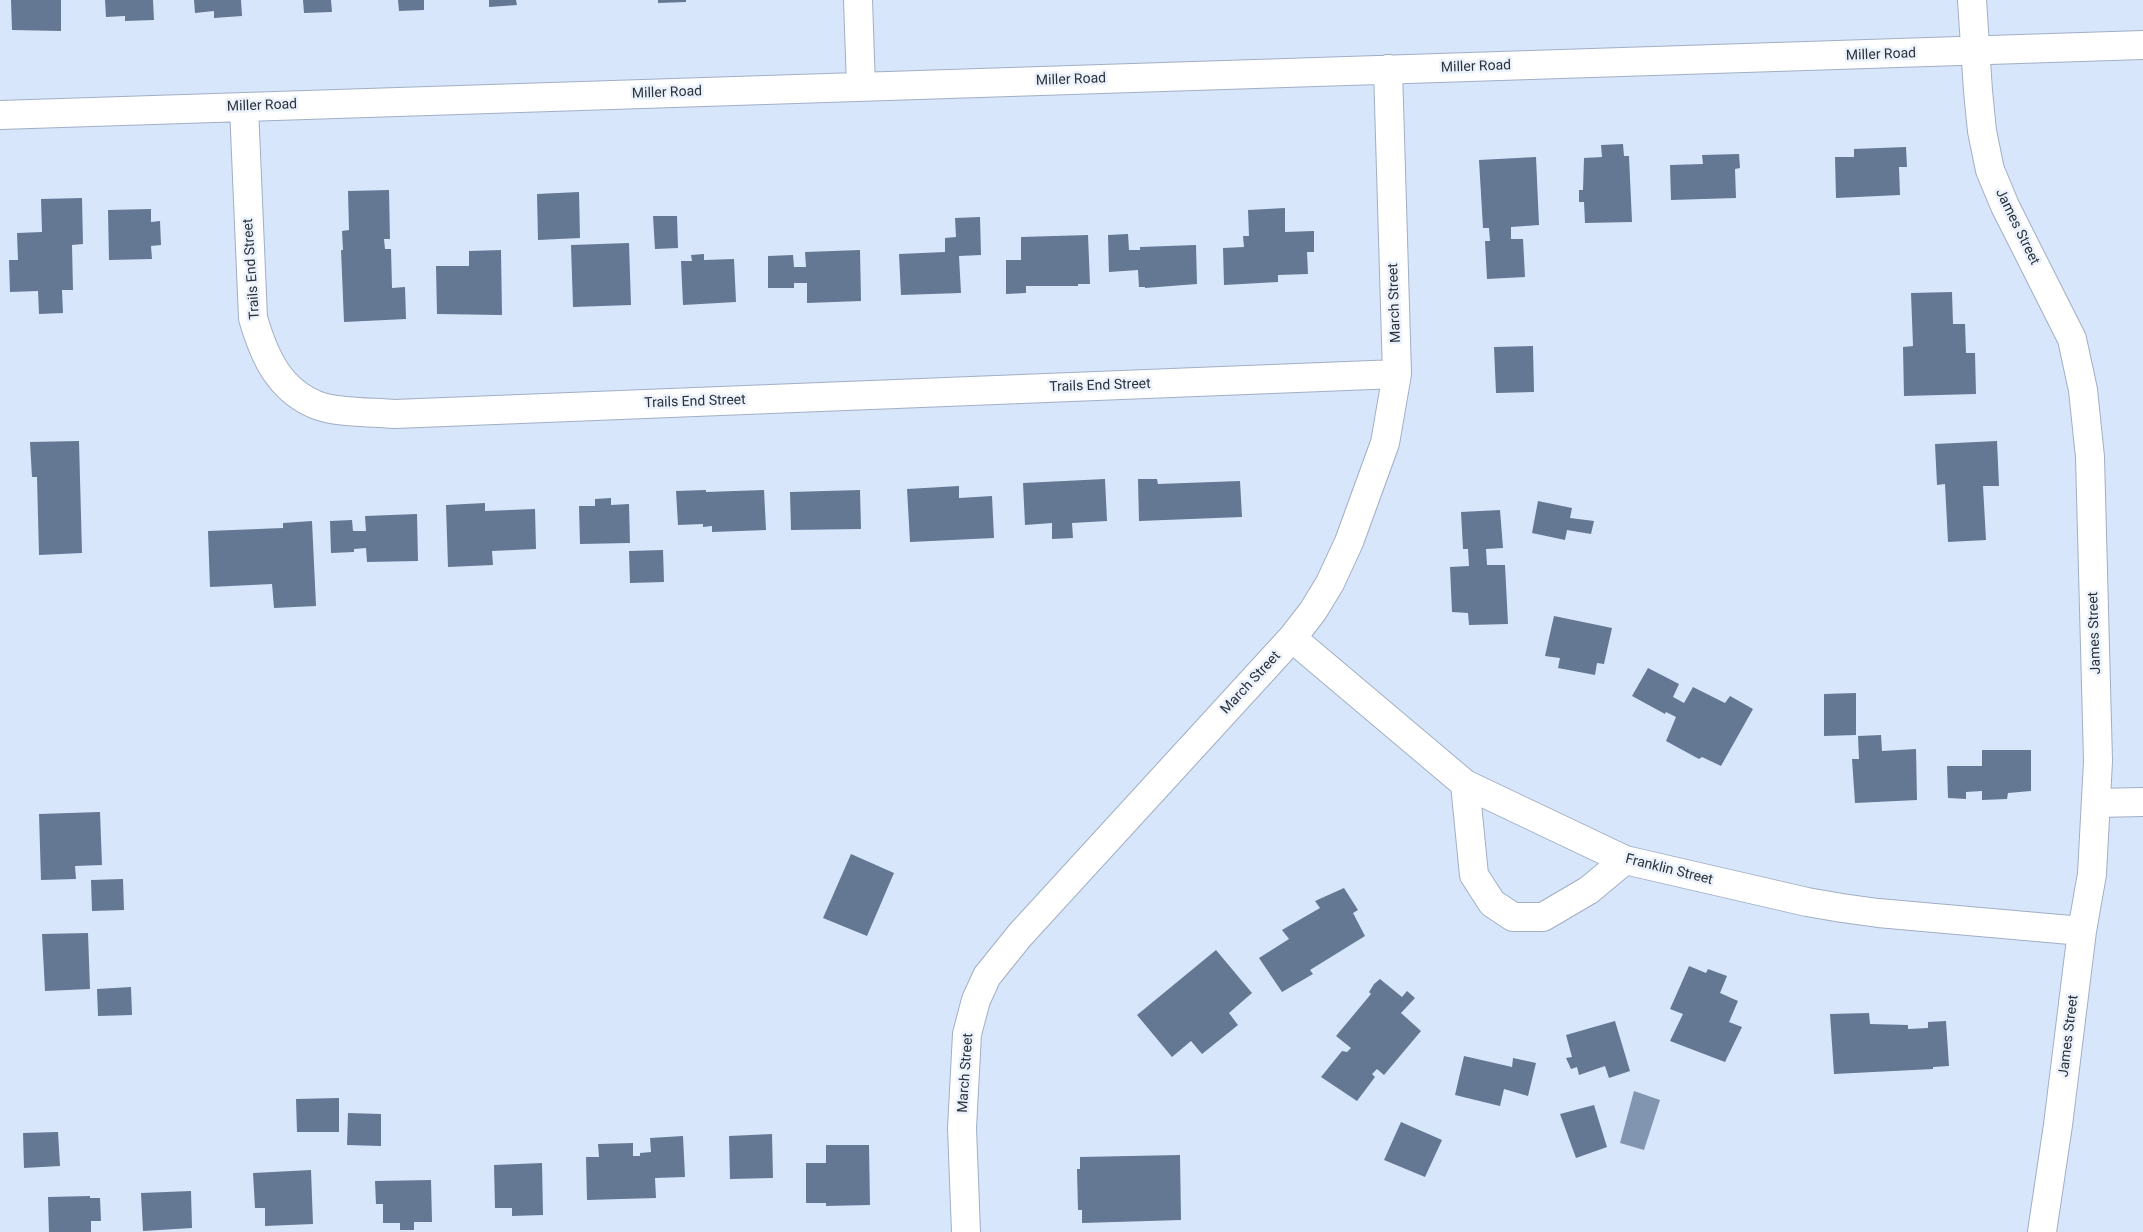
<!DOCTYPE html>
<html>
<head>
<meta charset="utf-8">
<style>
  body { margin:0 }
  canvas { display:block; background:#d7e6fb }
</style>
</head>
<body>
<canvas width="2143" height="1232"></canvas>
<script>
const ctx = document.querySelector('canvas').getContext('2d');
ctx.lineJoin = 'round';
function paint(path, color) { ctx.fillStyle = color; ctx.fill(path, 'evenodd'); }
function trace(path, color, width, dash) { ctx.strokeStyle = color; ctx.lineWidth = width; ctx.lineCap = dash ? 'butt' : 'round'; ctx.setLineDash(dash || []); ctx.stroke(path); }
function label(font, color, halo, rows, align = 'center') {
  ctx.font = font + ' Roboto,sans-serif'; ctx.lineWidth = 5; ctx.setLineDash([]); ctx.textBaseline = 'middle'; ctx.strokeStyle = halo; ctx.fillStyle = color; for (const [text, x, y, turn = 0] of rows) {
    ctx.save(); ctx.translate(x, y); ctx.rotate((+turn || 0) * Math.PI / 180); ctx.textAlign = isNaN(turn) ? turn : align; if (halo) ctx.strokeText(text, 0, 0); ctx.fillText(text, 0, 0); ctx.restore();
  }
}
paint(new Path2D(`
  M1634 1091 1660 1100 1644 1150 1620 1143Z`), '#8195b1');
paint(new Path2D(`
  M11 0H61V31L12 30Z
  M105 0H153L154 20 125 21V16L106 17Z
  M194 0H241L242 16 214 18V11L195 13Z
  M303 0H331L332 12 304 13Z
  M398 0H424V10L399 11Z
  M489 0H516L517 5 489 7Z
  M658 0H686V2L658 3Z
  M1623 144 1624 156H1629L1632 222 1585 223 1584 202H1579V190H1583L1584 158 1602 157 1601 145Z
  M1906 147 1907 167H1899L1900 195 1836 198 1835 157H1854V149Z
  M1739 154 1740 168 1735 169 1736 198 1671 200 1670 165 1703 164 1702 155Z
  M1536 157 1539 225 1511 227V239H1523L1525 277 1487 279 1485 241H1490L1489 228H1483L1479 160Z
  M389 190 390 239H384L385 249H391L392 288 405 287 406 319 344 322 341 250H343L342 231 349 230 348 191Z
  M579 192 580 238 538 240 537 194Z
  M82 198 83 244 72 245 73 290H62L63 313 39 314 38 291 10 292 9 260H18L17 233 42 232 41 199Z
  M1285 208V232L1314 231V252H1307L1308 274 1278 275V282L1224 285 1223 248 1244 247 1243 236H1249L1248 210Z
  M151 209V222L160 221 161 245 151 246 152 259 109 260 108 210Z
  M653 216H677L678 248 655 249Z
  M980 217 981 255 959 256 961 293 901 295 899 254 945 252V238L956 237 955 218Z
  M1128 234 1129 250H1140V247L1196 245 1197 284 1145 288V287H1139L1138 270 1109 272 1108 235Z
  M1088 235 1090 284H1078V286H1026V293L1006 294V260H1021V237Z
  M629 243 631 305 573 307 571 245Z
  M501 250 502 315 437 314 436 266H469V251Z
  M860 250 861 301 807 303V283H794V288H768V256L793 255 794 267H806L805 252Z
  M704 254V260L734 259 736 302 683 305 681 261H692L691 255Z
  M1952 292 1953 324H1965L1966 353H1975L1976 394 1904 396 1903 347 1913 346 1911 293Z
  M1533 346 1534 392 1496 393 1494 347Z
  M79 441 82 553 39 555 37 477H32L30 442Z
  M1997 441 1999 486H1983L1986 540 1948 542 1945 484 1937 485 1935 444Z
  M1105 479 1107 521 1072 523 1073 538 1052 539V523L1025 525 1023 483Z
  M1138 479H1157L1158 484 1240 481 1242 517 1139 521Z
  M959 486V498L992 496 994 538 910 542 907 489Z
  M706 490V492L764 490 766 530 712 532V526L703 527V524L678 525 676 491Z
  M860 490 861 529 791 530 790 492Z
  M611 498V505L629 504 630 543 580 544 579 506H595V499Z
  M1538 501 1572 508 1570 518 1594 521 1591 534 1567 530 1565 540 1532 533Z
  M485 503V511L535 509 536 549 492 551 493 565 448 567 446 505Z
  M1500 510 1503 548 1486 549 1487 565H1505L1508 624 1469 625 1468 613 1452 612 1450 567 1469 566 1468 549H1463L1461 512Z
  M417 514 418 561 367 562 366 548 354 549V552L331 553 330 521 352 520 353 531H366L365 516Z
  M312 521 316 606 274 608 272 584 210 587 208 531 283 528V523Z
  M663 550 664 582 630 583 629 551Z
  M1554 616 1612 628 1604 664 1597 663 1595 675 1558 668 1560 658 1545 656Z
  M1648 668 1679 684 1673 697 1684 703 1693 687 1725 703 1730 696 1753 709 1721 766 1702 757 1699 759 1666 741 1676 717 1666 712 1665 714 1632 696Z
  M1856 693V735L1824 736V694Z
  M1881 735 1882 751 1916 749 1917 800 1855 803 1852 759H1859L1858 736Z
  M1982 750H2031V791L2008 793 2007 799 1982 800V791L1966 792V799L1948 798 1947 766H1982Z
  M100 812 102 865 75 866 76 879 41 880 39 814Z
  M851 854 894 873 867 936 823 918Z
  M123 879 124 910 92 911 91 880Z
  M1344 888 1358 910 1353 913 1365 936 1310 970 1313 974 1282 992 1259 958 1289 939 1282 930 1320 908 1315 901Z
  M88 933 90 989 45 991 42 934Z
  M1216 950 1252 993 1229 1013 1238 1025 1202 1054 1191 1041 1172 1057 1137 1015Z
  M1689 966 1706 973 1708 969 1727 976 1720 993 1738 1001 1729 1022 1742 1027 1725 1062 1670 1041 1683 1014 1670 1009Z
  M1380 979 1402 997 1407 991 1415 998 1401 1013 1421 1031 1384 1075 1377 1069 1372 1074 1375 1077 1357 1101 1321 1077 1342 1051 1347 1052 1351 1048 1336 1036 1371 994 1369 992 1374 984Z
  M131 987 132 1015 98 1016 97 989Z
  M1869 1013 1870 1024 1908 1025V1029L1928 1028V1022L1946 1021 1949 1066 1933 1067V1069L1834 1074 1830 1014Z
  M1615 1021 1630 1071 1609 1078 1605 1066 1579 1075 1577 1067 1571 1069 1566 1058 1572 1057 1566 1035Z
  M1464 1056 1512 1067 1513 1058 1536 1063 1528 1096 1504 1089 1500 1106 1455 1095Z
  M339 1098V1132H297L296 1099Z
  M1594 1105 1607 1147 1576 1158 1560 1114Z
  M348 1113 381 1114V1146L347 1145Z
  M1401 1122 1442 1140 1425 1177 1384 1160Z
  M58 1132 60 1166 24 1168 23 1133Z
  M772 1134 773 1178 730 1179 729 1136Z
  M683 1136 685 1177 655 1178 656 1198 587 1200 586 1157H599L598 1144 633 1143V1156H640V1153L651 1152 650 1138Z
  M826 1145H869L870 1205 826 1206V1203H806V1163H826Z
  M1180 1155 1181 1220 1082 1223V1210H1078L1077 1169H1080V1157Z
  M542 1163 543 1215 512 1216V1208H495L494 1165Z
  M311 1170 313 1224 265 1226V1208H255L253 1173Z
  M431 1180 432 1222H414V1230H400V1223H383V1204H376L375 1181Z
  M191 1191 192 1228 143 1231 141 1193Z
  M90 1196V1198H100L101 1221H91V1232H49L48 1197Z`), '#647893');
const minor = new Path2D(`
  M858 0 861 86
  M1972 0 1978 91 1982 131 1990 170 2005 206 2072 339 2083 390 2090 457 2098 761 2092 874 2082 931 2058 1125 2042 1232
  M244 107 253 318C264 356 279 391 319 406 339 413 374 412 395 414L1397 374
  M0 115 2143 45
  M1292 638 1465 784 1625 860 1807 902 1842 908 1878 913 2082 931
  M1465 784 1474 875 1492 903 1513 917H1543L1589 890 1625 860
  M2096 803 2143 802
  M966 1232 962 1128 967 1034 976 1000 987 976 1020 935 1292 638 1313 611 1330 583 1349 542 1385 443 1397 374 1388 69`);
trace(minor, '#a1afc4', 30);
trace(minor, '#fff', 28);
label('14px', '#2c323a', '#ecf2fb', [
  ["Miller Road",1881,55,-2],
  ["Miller Road",1476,67,-2],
  ["Miller Road",1071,80,-2],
  ["Miller Road",667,93,-2],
  ["Miller Road",262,106,-2],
  ["James Street",2017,227,64],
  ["Trails End Street",252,269,-94],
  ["March Street",1395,303,-92],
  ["Trails End Street",1100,386,-2],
  ["Trails End Street",695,402,-2],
  ["James Street",2095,633,-92],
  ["March Street",1251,683,-47],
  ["Franklin Street",1669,870,14],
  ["James Street",2069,1036,-83],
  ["March Street",966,1073,-86]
]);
</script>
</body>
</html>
